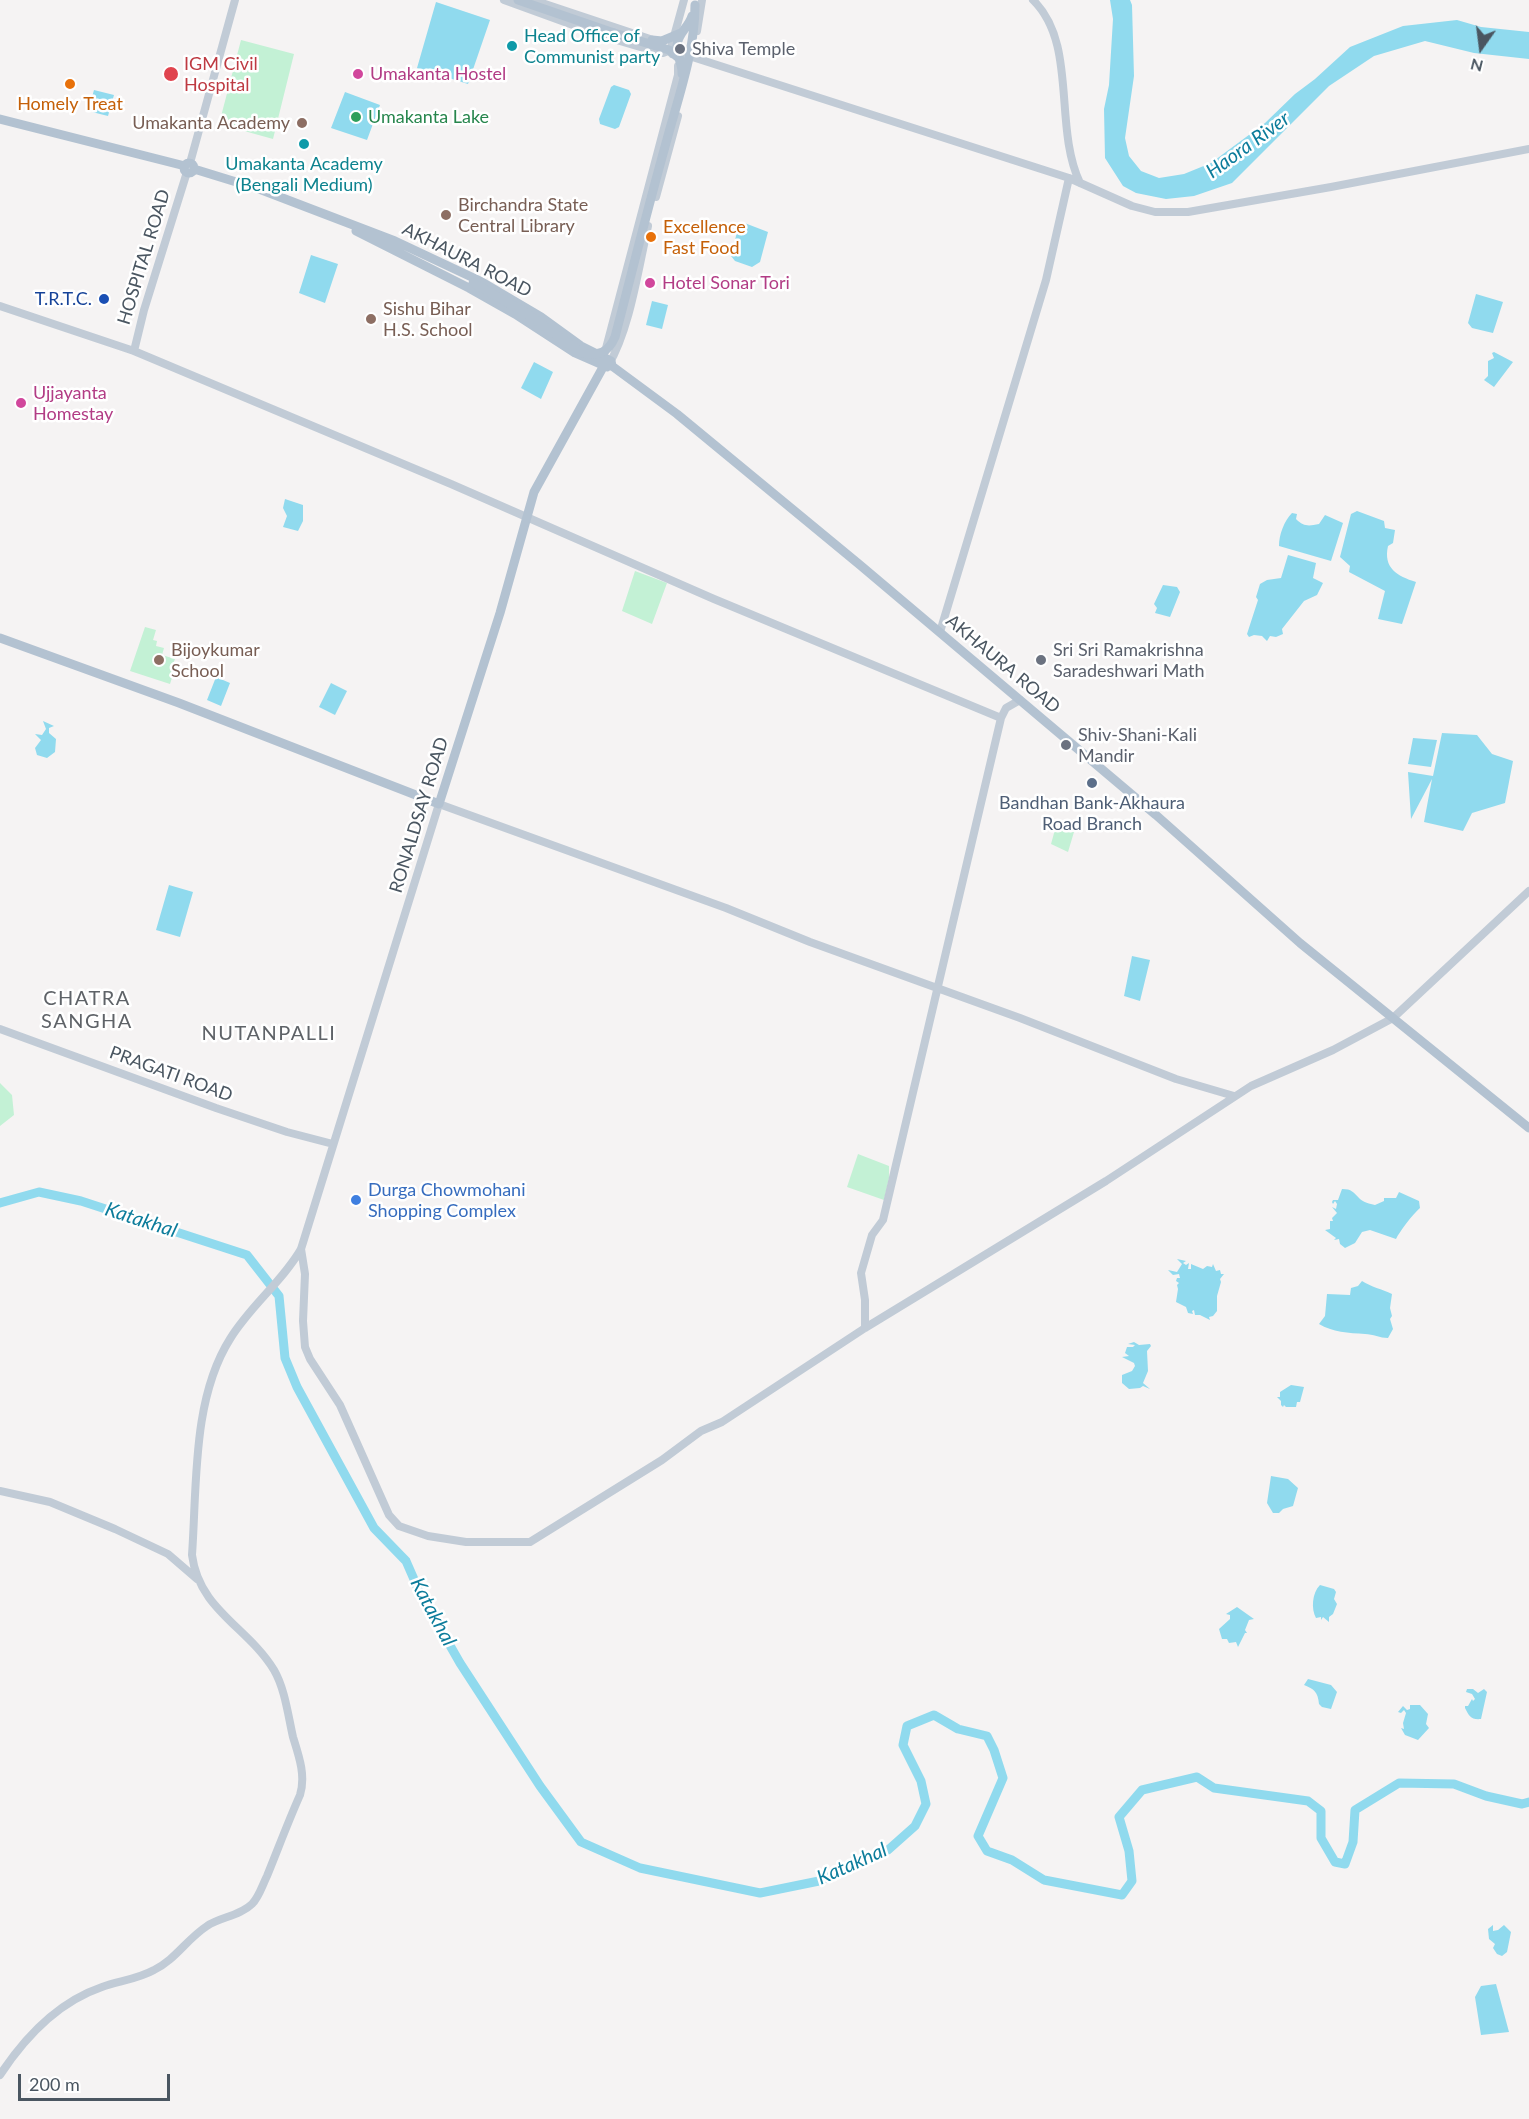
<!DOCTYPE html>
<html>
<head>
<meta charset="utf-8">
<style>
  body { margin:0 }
  #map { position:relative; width:1529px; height:2119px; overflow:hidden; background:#f5f3f3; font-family:Lato,sans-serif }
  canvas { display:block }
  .north { position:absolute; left:1451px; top:18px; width:60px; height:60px; -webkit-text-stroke:4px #fff; paint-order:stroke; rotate:194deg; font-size:16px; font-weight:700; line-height:24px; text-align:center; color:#4a5661 }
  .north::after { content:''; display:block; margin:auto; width:21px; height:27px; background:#4a5661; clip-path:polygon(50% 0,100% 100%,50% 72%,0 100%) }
  .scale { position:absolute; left:18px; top:2074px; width:152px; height:27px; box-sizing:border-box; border:3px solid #4a5661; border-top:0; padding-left:8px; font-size:18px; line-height:21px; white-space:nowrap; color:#4a5661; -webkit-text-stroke:4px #fff; paint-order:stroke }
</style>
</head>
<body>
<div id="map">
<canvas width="1529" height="2119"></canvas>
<div class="north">N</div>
<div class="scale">200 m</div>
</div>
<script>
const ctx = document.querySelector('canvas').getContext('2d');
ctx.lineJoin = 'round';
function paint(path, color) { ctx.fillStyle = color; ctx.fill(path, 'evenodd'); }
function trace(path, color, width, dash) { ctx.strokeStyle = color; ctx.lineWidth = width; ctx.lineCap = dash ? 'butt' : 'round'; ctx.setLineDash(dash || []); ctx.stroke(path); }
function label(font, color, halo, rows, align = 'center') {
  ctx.font = font + ' Lato,sans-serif'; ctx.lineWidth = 5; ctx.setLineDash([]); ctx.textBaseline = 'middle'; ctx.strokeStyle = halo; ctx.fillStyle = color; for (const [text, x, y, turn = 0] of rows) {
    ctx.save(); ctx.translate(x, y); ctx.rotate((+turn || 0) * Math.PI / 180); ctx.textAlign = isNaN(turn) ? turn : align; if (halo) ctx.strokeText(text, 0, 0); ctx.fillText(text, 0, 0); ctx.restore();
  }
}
paint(new Path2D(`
  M241 40 294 54 273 139 219 124Z
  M635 571 667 583 652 624 622 611Z
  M145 627 156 630 153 640 157 641 156 646 164 648 162 655 175 659 173 664 176 665 170 684 130 671Z
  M1056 826 1074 832 1068 852 1051 844Z
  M0 1083 12 1095 14 1115 0 1126Z
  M858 1154 889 1166V1178L884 1200 847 1187Z`), '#c3f1d5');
paint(new Path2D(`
  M1110 0H1130L1132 5 1134 76 1125 138 1129 156 1141 171 1159 178 1184 174 1211 163 1265 123 1295 94 1315 79 1350 47 1403 26 1457 20 1481 27 1529 32V59L1474 53 1425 41 1374 56 1329 86 1232 183 1194 196 1166 199 1136 193 1123 186 1105 158 1104 109 1109 85 1113 19Z
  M436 2 490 20 468 84 417 68Z
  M614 85 629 90 631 94 619 127 615 129 600 124 599 119 611 87Z
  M94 90 114 95 108 116 88 111Z
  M345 92 380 105 367 140 331 128Z
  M742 222 768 232 760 262 752 267 735 261 731 256 739 224Z
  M311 255 338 264 325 303 299 293Z
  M1476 294 1503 302 1493 333 1472 328 1468 323Z
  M652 301 668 305 662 329 646 325Z
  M1494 352 1513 362 1494 387 1484 380 1488 376V361L1494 358 1492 353Z
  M534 362 553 372 541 399 521 388Z
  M285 499 303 505V521L298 531 283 527 287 516 283 508Z
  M1357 511 1384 521 1385 528 1395 530 1393 543 1388 546C1383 568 1397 576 1416 582L1402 624 1378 619 1385 591 1349 572 1350 566 1340 557 1351 514Z
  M1292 513 1297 514 1296 519C1304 527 1309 526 1319 524L1325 515 1343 523 1331 561 1279 546C1279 535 1284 521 1292 513Z
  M1288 555 1316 563 1313 578 1323 583 1317 595 1304 601 1282 629 1283 634 1276 637 1270 636 1267 641 1262 636 1254 635 1249 637 1247 634 1258 600 1256 597 1260 584 1267 580 1281 578Z
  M1163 585 1177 587 1180 592 1170 617 1155 613 1157 608 1154 604Z
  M216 677 230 683 221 706 207 700Z
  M331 683 347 691 335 715 319 707Z
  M43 721 54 726 49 728V733L56 739 55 752 47 758 37 755 35 748 41 740 35 734 42 735 46 729Z
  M1442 733 1477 735 1492 754 1513 761 1505 803 1472 813 1463 831 1424 822 1432 779 1411 819 1408 772 1433 776Z
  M1413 738 1437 740 1431 767 1408 764Z
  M169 885 193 892 180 937 156 930Z
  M1132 956 1150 960 1140 1001 1124 996Z
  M1342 1189C1352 1189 1353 1192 1360 1199 1363 1202 1370 1204 1375 1205L1384 1201V1198H1396L1399 1192 1419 1201 1420 1208C1413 1214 1400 1231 1396 1239L1370 1230 1362 1232 1355 1243 1345 1248 1340 1244 1339 1239 1334 1240 1336 1238 1325 1230 1330 1229V1221H1333L1332 1218 1337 1213 1332 1207 1336 1209 1337 1204 1335 1201 1333 1204 1332 1202 1333 1200H1338Z
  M1177 1259 1186 1261 1183 1263 1186 1265 1189 1263 1188 1269H1191V1264L1203 1269 1207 1266 1212 1267 1213 1264 1216 1271 1220 1270 1221 1274H1224L1220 1279 1221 1282 1217 1296V1311L1213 1316 1209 1317 1210 1320 1200 1315H1195L1194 1310 1192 1311 1193 1314 1188 1313 1186 1307 1176 1302 1178 1289 1177 1285 1179 1283 1176 1281 1177 1278H1180L1179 1274 1173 1275 1168 1270 1177 1272 1182 1264Z
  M1362 1281C1371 1287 1382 1289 1392 1294L1390 1308 1392 1316 1390 1319 1393 1329 1388 1338C1380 1338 1373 1334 1365 1334 1349 1333 1332 1332 1319 1324L1325 1316 1327 1294 1350 1295 1351 1288 1358 1286Z
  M1134 1342 1139 1345 1150 1344 1151 1346 1147 1351 1148 1371 1143 1383 1150 1389 1143 1386 1140 1388 1129 1389 1122 1383V1375L1132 1371 1135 1366 1134 1363 1122 1357 1129 1356 1125 1353 1127 1347H1133L1135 1345 1128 1344Z
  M1291 1385 1304 1387 1300 1402H1297L1296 1407H1286L1284 1405 1283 1407 1281 1405V1401L1277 1397H1280V1392Z
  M1271 1476 1288 1479 1298 1488 1293 1506 1283 1509 1279 1513H1273L1267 1503Z
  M1320 1585 1334 1589 1336 1592 1334 1599 1337 1604 1333 1614 1329 1617V1622L1323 1617 1321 1620V1617L1316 1618C1311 1609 1312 1593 1320 1585Z
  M1237 1607 1254 1619 1249 1620 1245 1630 1247 1633H1245L1238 1647 1236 1642 1229 1643 1227 1639H1222L1219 1629 1230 1619V1615L1226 1614Z
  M1308 1679 1331 1685 1337 1692 1331 1709 1322 1707 1319 1704C1318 1692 1314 1689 1304 1685Z
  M1467 1689H1473L1478 1693 1484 1689 1487 1692 1481 1719C1471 1720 1469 1716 1465 1708V1706H1468L1472 1699 1473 1701 1475 1699 1472 1694 1466 1692Z
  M1410 1705H1420L1428 1714 1426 1724 1429 1728 1418 1740 1405 1735 1401 1728 1404 1729 1403 1723 1406 1713 1404 1710 1401 1713 1398 1712 1403 1706 1407 1710 1410 1709Z
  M1493 1925V1931L1498 1930 1504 1925 1511 1932 1507 1952 1502 1956 1497 1954 1493 1948 1495 1944 1489 1939 1488 1929Z
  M1496 1984 1509 2032 1481 2035 1475 1997 1481 1986Z`), '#90daee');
trace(new Path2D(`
  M0 1203 39 1192 81 1201 247 1255 279 1296 285 1358 297 1387 374 1528 406 1561 420 1593 460 1663 540 1786 581 1842 640 1868 760 1893 819 1881 888 1850 915 1826 926 1804 921 1781 903 1745 907 1726 934 1715 958 1729 987 1736 994 1750 1003 1778 978 1836 987 1851 1012 1860 1044 1880 1122 1895 1132 1881 1129 1851 1119 1817 1142 1790 1197 1777 1214 1788 1308 1801 1321 1811V1838L1335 1862 1345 1864 1353 1842 1355 1810 1399 1783 1454 1784 1486 1796 1522 1804 1529 1802`), '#90daee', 9);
trace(new Path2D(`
  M504 0 603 36 657 52 663 53 671 50
  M533 0 659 42
  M1033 0C1078 44 1053 126 1080 183
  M697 31 702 0
  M672 54 670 51 684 0
  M683 54 1069 178 1132 206 1155 212H1188L1331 187 1529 149
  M190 163 235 0
  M656 197 678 116
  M0 306 134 351 451 484 714 599 1001 718
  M134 351 144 310 187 172
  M605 352 678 75V66
  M608 366C630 329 638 270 648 226
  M940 632 1046 280 1069 178
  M0 1029 216 1108 287 1132 333 1144
  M301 1249 305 1274 303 1321 305 1347 310 1359 340 1405 389 1515 399 1526 428 1536 466 1542H530L662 1460 701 1431 722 1422 865 1328 1106 1181 1251 1086 1333 1050 1393 1018 1529 891
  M865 1328V1300L861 1273 872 1235 883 1220 1001 718 1006 708 1020 700
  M0 1491 50 1502 115 1529 168 1554 197 1579
  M0 2075C25 2037 58 2002 102 1987 119 1981 138 1979 154 1970 175 1960 187 1939 207 1926 220 1917 240 1916 252 1904 259 1897 262 1886 267 1876 278 1849 288 1822 300 1795 306 1776 299 1756 293 1737 288 1715 285 1689 274 1670 248 1627 199 1610 192 1555 197 1486 192 1399 230 1339 250 1306 282 1282 301 1249L439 804 726 908 810 942 1020 1018 1176 1079 1234 1096`), '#c1cbd6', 8);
trace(new Path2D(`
  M518 0 614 33
  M0 119 185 166
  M184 168a5 5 0 1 1 10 0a5 5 0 1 1-10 0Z
  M194 169 259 189 395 241 480 281 541 317 581 346 611 361 612 366H609
  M356 231 469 288 515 314 575 353 607 367
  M612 366 677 414 860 565 1156 815 1300 943 1529 1128
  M0 638 179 703 439 804 500 613 534 492 602 369`), '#b3c2d1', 9);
trace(new Path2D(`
  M614 33 669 50 680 59
  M652 40 662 41 681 33
  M682 74C683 64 676 56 677 46 677 34 689 27 692 16
  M473 283 523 311 582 353C599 356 608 353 615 337 632 272 648 207 666 143 678 98 695 52 695 5`), '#b3c2d1', 9);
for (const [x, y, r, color] of [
  [512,46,6,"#0f9aa8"],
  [680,49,6,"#6b7280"],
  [171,74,8,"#e0444e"],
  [358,74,6,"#d1479c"],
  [70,84,6,"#e8710a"],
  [356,117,6,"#2e9e5b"],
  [302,123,6,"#8d6e63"],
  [304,144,6,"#0f9aa8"],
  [446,215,6,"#8d6e63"],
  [651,237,6,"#e8710a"],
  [650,283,6,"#d1479c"],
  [104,299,6,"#1a4fb4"],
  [371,319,6,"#8d6e63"],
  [21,403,6,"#d1479c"],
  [159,660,6,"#8d6e63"],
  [1041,660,6,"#6b7280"],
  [1066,745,6,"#6b7280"],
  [1092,783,6,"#5c6f8a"],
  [356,1200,6,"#3f7fe0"]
]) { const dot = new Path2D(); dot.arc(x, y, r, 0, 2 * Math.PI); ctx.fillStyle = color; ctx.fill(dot); trace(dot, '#fff', 2); }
label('18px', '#0d838f', '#fff', [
  ["Head Office of",524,36],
  ["Communist party",524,57],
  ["Umakanta Academy",304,164,"center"],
  ["(Bengali Medium)",304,185,"center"]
], 'left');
label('18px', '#5b616d', '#fff', [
  ["Shiva Temple",692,49],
  ["Sri Sri Ramakrishna",1053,650],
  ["Saradeshwari Math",1053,671],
  ["Shiv-Shani-Kali",1078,735],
  ["Mandir",1078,756]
], 'left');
label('18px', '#be3a42', '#fff', [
  ["IGM Civil",184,64],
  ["Hospital",184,85]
], 'left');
label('18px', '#b23c85', '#fff', [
  ["Umakanta Hostel",370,74],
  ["Hotel Sonar Tori",662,283],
  ["Ujjayanta",33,393],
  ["Homestay",33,414]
], 'left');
label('18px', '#c56008', '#fff', [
  ["Homely Treat",70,104],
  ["Excellence",663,227,"left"],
  ["Fast Food",663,248,"left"]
]);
label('18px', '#27864d', '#fff', [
  ["Umakanta Lake",368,117]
], 'left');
label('18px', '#785e54', '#fff', [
  ["Umakanta Academy",290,123,"right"],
  ["Birchandra State",458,205],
  ["Central Library",458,226],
  ["Sishu Bihar",383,309],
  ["H.S. School",383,330],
  ["Bijoykumar",171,650],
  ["School",171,671]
], 'left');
label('18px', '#4a5661', '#fff', [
  ["HOSPITAL ROAD",144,257,-73],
  ["AKHAURA ROAD",467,260,27],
  ["AKHAURA ROAD",1003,664,40],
  ["RONALDSAY ROAD",419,815,-73],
  ["PRAGATI ROAD",171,1074,20]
]);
label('18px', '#164399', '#fff', [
  ["T.R.T.C.",92,299]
], 'right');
label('18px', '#4e5e75', '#fff', [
  ["Bandhan Bank-Akhaura",1092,803],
  ["Road Branch",1092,824]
]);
label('18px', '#366cbe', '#fff', [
  ["Durga Chowmohani",368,1190],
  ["Shopping Complex",368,1211]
], 'left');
label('italic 20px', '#0c7c9b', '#fff', [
  ["Haora River",1248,145,-36],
  ["Katakhal",141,1220,18],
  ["Katakhal",433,1612,62],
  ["Katakhal",852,1864,-24]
]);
ctx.letterSpacing = '1.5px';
label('20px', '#5f6368', '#fff', [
  ["CHATRA",87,999],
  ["SANGHA",87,1022],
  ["NUTANPALLI",269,1034]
]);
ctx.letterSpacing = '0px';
</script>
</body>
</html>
